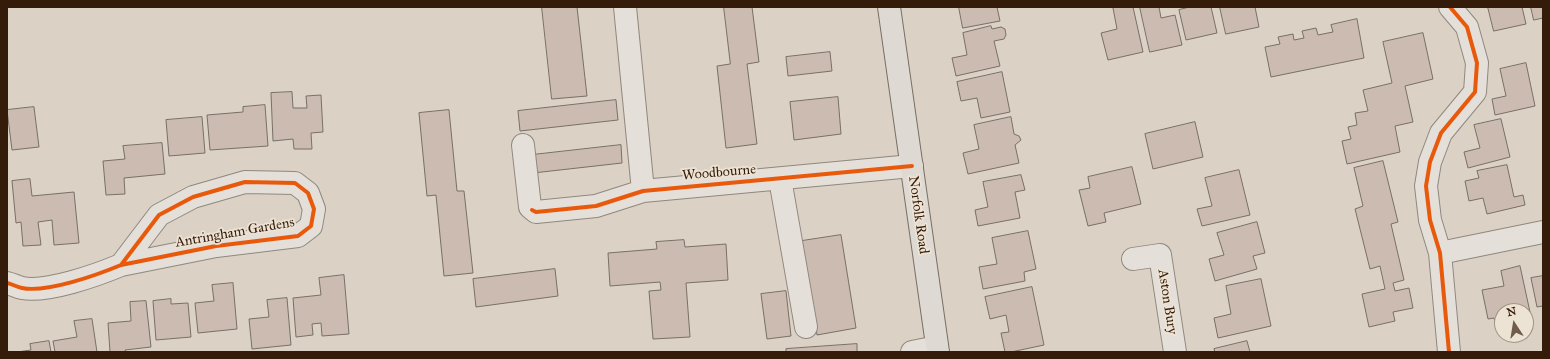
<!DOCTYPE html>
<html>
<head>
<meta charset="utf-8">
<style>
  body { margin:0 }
  #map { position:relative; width:1550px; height:359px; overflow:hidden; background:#dbd2c5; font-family:"IM FELL Great Primer",serif }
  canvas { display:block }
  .frame { position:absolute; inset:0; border:8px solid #351c0a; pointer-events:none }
  .north { position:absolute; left:1494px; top:303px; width:40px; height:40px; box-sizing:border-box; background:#ede3d4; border:1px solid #a39383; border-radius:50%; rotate:348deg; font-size:11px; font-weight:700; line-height:16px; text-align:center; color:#351c0a }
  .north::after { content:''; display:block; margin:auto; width:14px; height:18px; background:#6f5c4b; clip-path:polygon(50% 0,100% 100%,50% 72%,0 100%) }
</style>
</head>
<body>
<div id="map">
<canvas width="1550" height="359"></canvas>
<div class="frame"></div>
<div class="north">N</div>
</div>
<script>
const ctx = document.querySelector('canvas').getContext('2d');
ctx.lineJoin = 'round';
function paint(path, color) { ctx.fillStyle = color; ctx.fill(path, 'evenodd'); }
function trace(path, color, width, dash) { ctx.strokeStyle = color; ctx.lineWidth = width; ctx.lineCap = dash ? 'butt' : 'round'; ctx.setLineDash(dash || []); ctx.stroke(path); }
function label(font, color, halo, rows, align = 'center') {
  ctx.font = font + ' "IM FELL Great Primer",serif'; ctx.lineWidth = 3.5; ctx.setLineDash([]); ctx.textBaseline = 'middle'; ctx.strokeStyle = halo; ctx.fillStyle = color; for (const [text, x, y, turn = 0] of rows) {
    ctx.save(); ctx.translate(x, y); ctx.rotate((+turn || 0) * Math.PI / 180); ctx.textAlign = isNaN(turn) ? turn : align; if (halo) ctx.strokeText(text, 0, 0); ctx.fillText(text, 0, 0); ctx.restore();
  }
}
const building = new Path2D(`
  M542 7H577L587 96 552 99Z
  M724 7H752L759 62 747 64 757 144 726 148 717 66 730 64Z
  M959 7H997L1000 21 963 28Z
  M1118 7H1133L1143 52 1108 60 1101 33 1117 29 1113 8Z
  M1140 7H1159L1161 18 1175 15 1182 45 1150 52Z
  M1190 7H1211L1217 33 1186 40 1179 10Z
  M1220 7H1255L1259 27 1226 34Z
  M1488 7H1522L1526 24 1494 31Z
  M1531 7H1543V18L1534 20Z
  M1357 19 1364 58 1271 77 1265 47 1280 44 1278 37 1293 34 1294 40 1304 38 1302 31 1316 28 1318 35 1333 32 1331 25Z
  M991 26 992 29 1001 27 1005 29 1006 35 1004 39 994 41 1000 66 956 76 952 58 967 55 963 33Z
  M1423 33 1433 79 1405 86 1413 122 1395 126 1400 152 1347 164 1342 141 1351 139 1348 127 1357 125 1355 113 1368 111 1363 90 1392 83 1383 42Z
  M830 52 832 71 788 76 786 57Z
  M1526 63 1535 106 1495 115 1492 99 1506 96 1500 69Z
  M1002 72 1010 112 981 118 977 98 961 101 957 82Z
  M292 92 293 108H307L306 96 321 95 323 132 311 133 312 149H294L293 139 273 141 271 93Z
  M838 97 841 134 794 140 790 102Z
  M616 100 618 120 520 131 518 111Z
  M265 105 268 146 210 150 207 115 243 112V107Z
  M34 107 39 147 12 150 7 110Z
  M449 110 457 191H464L473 273 444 276 436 195 427 196 419 113Z
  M202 117 205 153 169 156 166 120Z
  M1011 117 1014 134 1019 136 1021 140 1015 145 1019 163 968 174 963 153 979 149 974 125Z
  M1501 119 1510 157 1468 168 1464 152 1480 148 1474 125Z
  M1195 122 1203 157 1153 169 1145 134Z
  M162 143 165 174 124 178 125 194 106 195 103 161 125 159 123 146Z
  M621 145 622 163 533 173 532 155Z
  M1383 161 1398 222 1391 224 1404 280 1393 283 1395 291 1409 288 1413 308 1393 312 1395 321 1369 327 1362 294 1385 289 1380 266 1370 269 1355 209 1363 206 1354 168Z
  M1507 165 1514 197 1523 195 1525 205 1487 214 1483 198 1469 201 1465 181 1479 178 1477 171Z
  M1132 167 1141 204 1104 213 1106 222 1088 226 1079 190 1090 188 1088 177Z
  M1239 170 1250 215 1202 226 1197 209 1212 206 1205 178Z
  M1021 175 1025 190 1015 192 1020 218 978 226 975 210 988 207 983 182Z
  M30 179 32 196 74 192 79 243 54 245 52 220 38 222 41 245 23 246 21 222 16 223 12 181Z
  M1257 222 1265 253 1253 256 1257 269 1215 281 1209 259 1224 255 1217 233Z
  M1028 231 1036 269 1024 272 1025 281 983 289 979 267 997 264 992 238Z
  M841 235 856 328 817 335 802 241Z
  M684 240 685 247 726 244 728 280 686 283 690 337 653 339 649 291 661 290 660 282 610 286 608 253 657 249 656 242Z
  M1520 266 1530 312 1502 311V333L1498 334 1494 318 1488 319 1482 290 1504 286 1501 271Z
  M555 269 558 296 476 307 473 279Z
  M344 275 349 334 322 336 321 323 312 324 313 335 296 337 293 298 321 295 319 278Z
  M1543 276V306L1537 307 1531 278Z
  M1261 279 1271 326 1218 338 1214 318 1231 314 1226 286Z
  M233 283 237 329 198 333 195 303 214 301 212 285Z
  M1032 287 1044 345 1011 352H1005L1001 333 1009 332 1006 315 990 319 985 297Z
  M786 291 791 336 767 339 761 294Z
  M287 298 291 345 252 349 249 319 269 317 267 300Z
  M171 299V304L188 303 191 337 156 340 153 301Z
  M146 301 151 347 125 350 126 352H110L108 323 131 321 130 302Z
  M92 319 97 352H55L53 341 77 337 74 321Z
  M49 341 51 352H17L31 350 30 344Z
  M1247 341 1250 352H1215L1214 349Z
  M857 344V352H786V349Z`);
paint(building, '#cbbbb1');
trace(building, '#786f66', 1);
const minor = new Path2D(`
  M625 7 643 191
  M523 145 530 207 536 212 596 206 643 191 912 166
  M780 179 806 327
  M1440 253 1543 232
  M1133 259 1160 255 1175 352
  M7 283C12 284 17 287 22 288 47 293 97 275 121 265L216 246 298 236 311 226 314 209 308 193 295 183 245 182 193 197 159 215 121 265
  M912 352 937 347
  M1449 352 1440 253 1430 220 1426 186 1430 162 1441 133 1475 92 1477 63 1467 27 1450 7`);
const major = new Path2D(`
  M889 7 938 352`);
trace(minor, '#90887e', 24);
trace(major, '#786f66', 24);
trace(minor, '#e4dfd9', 22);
trace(major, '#dedad3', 22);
trace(new Path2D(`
  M532 210 536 212 596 206 643 191 912 166
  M7 283C12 284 17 287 22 288 47 293 97 275 121 265L216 246 298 236 311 226 314 209 308 193 295 183 245 182 193 197 159 215 121 265
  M1449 352 1440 253 1430 220 1426 186 1430 162 1441 133 1475 92 1477 63 1467 27 1450 7`), '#e8590c', 4);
label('14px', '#351c0a', '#ede3d4', [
  ["Woodbourne",719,173,-5],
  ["Norfolk Road",918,215,82],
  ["Antringham Gardens",235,233,-10],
  ["Aston Bury",1167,302,81]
]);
</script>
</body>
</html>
